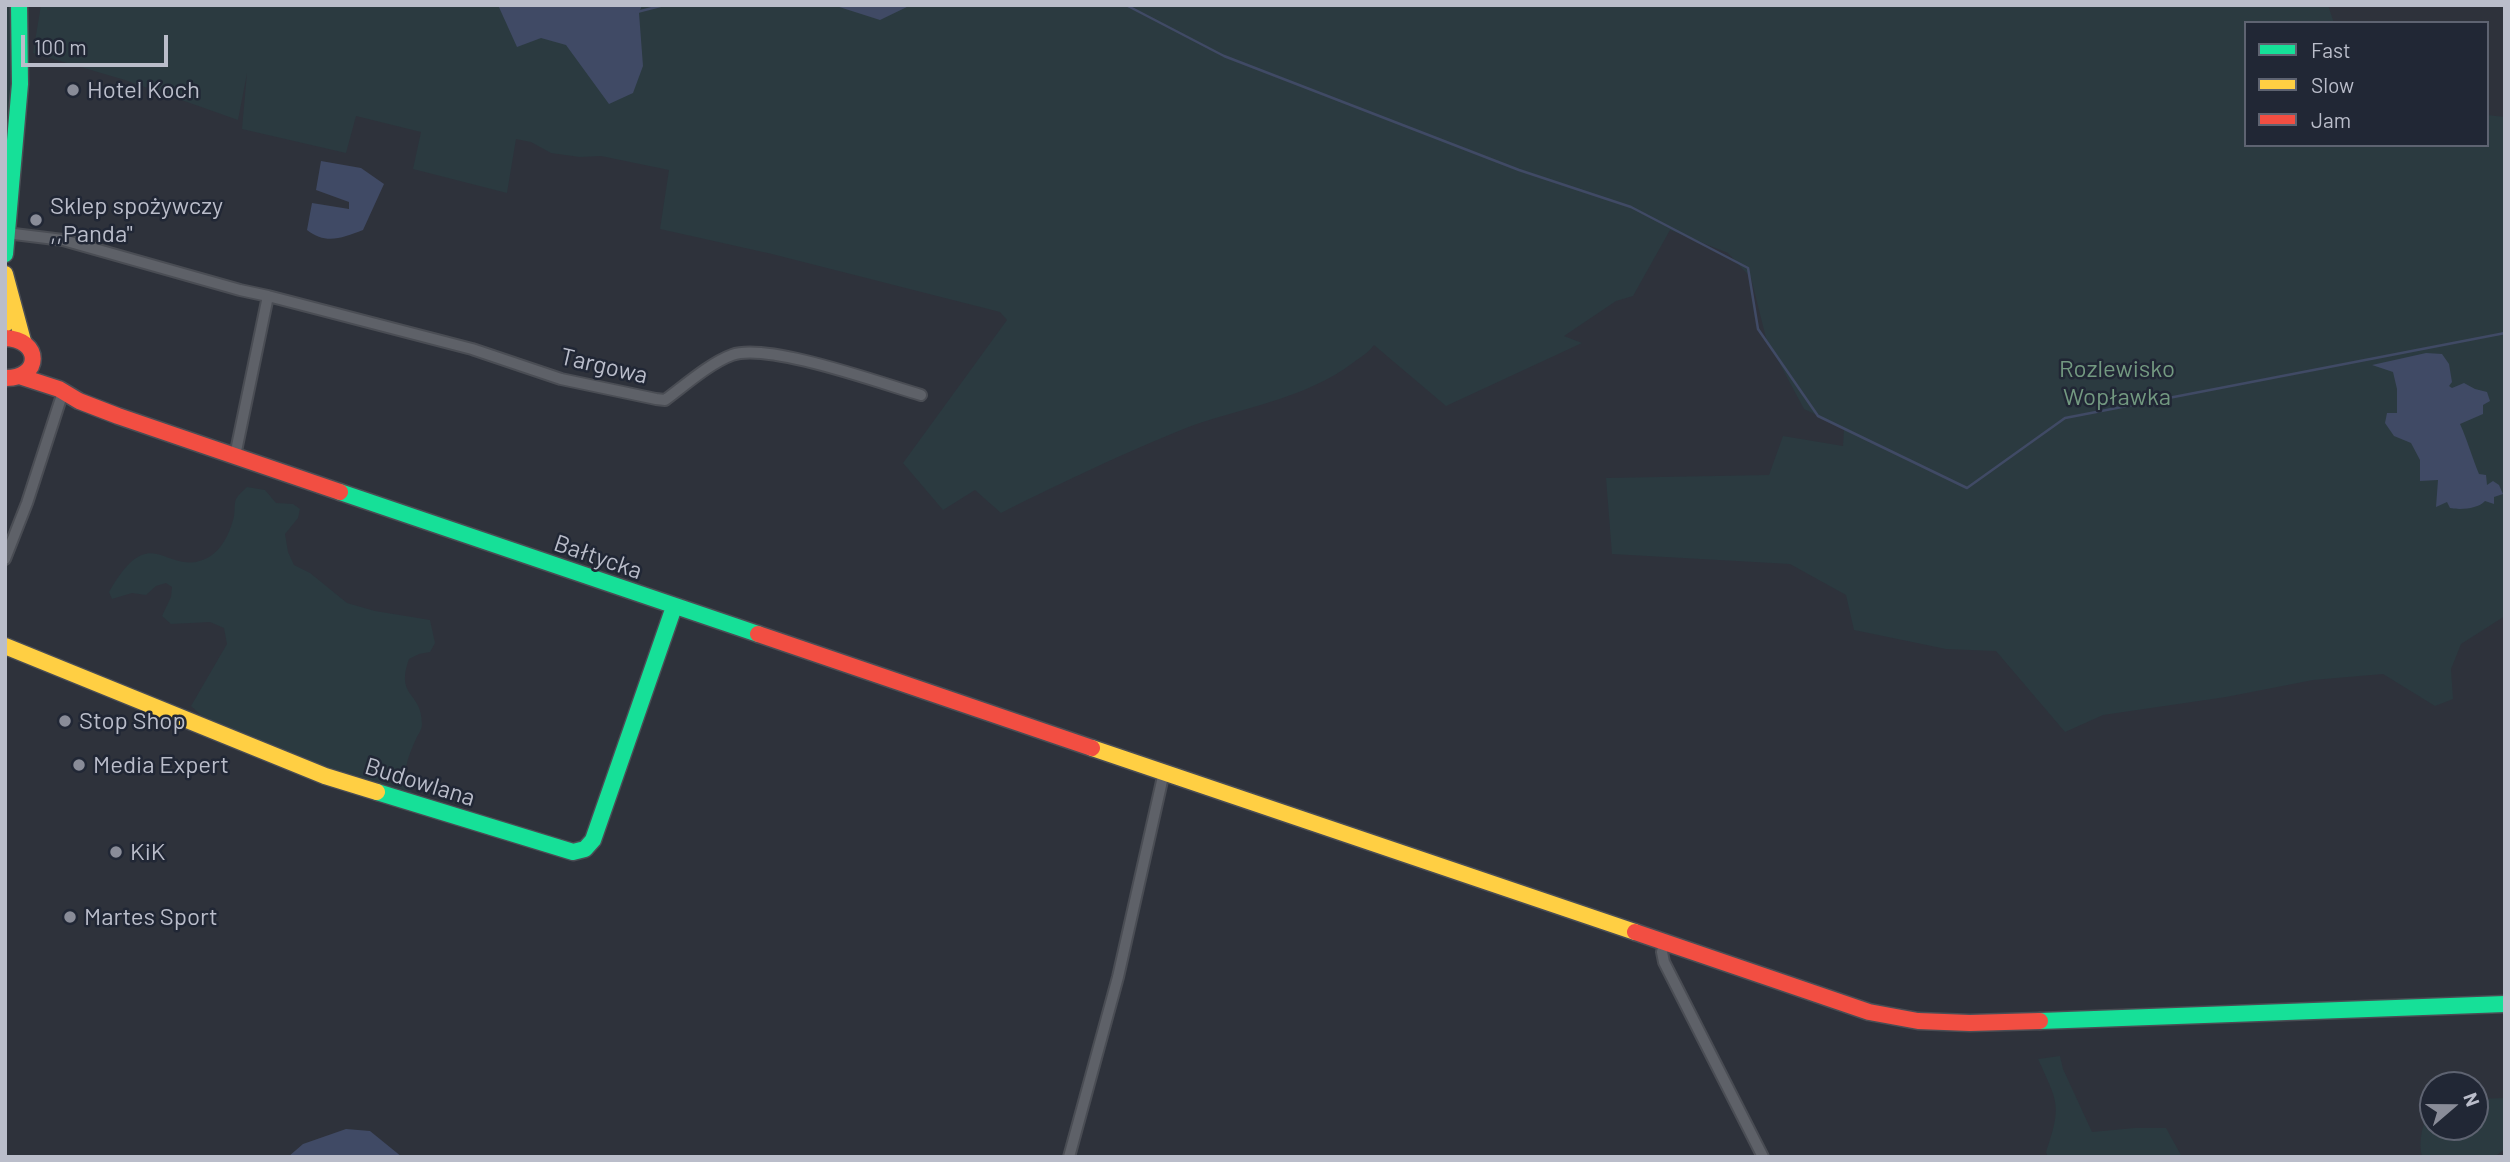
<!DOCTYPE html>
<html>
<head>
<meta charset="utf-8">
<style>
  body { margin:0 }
  #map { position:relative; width:2510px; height:1162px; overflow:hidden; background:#2e323b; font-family:Barlow,sans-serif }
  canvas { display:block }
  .frame { position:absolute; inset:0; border:7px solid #babdca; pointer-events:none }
  .legend { position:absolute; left:2244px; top:21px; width:245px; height:126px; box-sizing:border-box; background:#212735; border:2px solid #5e6371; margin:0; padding:9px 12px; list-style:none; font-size:21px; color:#babdca }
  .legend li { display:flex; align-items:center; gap:14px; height:35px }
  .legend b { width:35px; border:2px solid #5e6371 }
  .north { position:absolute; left:2419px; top:1071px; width:70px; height:70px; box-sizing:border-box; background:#212735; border:2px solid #5e6371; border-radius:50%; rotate:70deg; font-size:19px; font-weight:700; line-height:28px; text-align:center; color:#babdca }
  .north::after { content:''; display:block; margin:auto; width:24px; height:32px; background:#898c98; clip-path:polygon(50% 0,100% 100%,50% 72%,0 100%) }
  .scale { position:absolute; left:21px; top:35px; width:147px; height:32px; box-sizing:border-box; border:4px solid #babdca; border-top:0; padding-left:9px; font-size:21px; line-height:24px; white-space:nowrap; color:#babdca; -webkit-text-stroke:5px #212735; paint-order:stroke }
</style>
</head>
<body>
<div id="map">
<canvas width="2510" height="1162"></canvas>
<div class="frame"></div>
<ul class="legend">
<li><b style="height:9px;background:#16e098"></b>Fast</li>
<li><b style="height:9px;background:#ffcf43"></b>Slow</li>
<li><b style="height:9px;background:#f24e42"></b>Jam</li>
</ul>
<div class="north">N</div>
<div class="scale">100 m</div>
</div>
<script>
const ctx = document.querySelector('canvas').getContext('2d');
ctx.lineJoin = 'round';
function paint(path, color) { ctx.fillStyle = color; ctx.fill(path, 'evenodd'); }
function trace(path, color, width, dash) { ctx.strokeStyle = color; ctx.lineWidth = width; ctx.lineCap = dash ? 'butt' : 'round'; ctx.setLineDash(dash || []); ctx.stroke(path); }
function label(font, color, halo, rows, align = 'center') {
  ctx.font = font + ' Barlow,sans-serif'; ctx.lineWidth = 5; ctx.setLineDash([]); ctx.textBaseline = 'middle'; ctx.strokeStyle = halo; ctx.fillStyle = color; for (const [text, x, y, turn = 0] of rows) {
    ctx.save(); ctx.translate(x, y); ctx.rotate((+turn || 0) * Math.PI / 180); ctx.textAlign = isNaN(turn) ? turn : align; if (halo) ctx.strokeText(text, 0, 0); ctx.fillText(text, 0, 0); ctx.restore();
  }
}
paint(new Path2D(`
  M5 5H18L13 74 5 134Z
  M41 5H2328L2334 23H2246V145H2487V115L2505 117V616L2461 644 2451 669 2453 699 2435 706 2383 674 2313 680 2226 697 2103 715 2065 732 1996 651 1946 649 1854 630 1846 595 1790 564 1612 554 1606 478 1769 475 1783 436 1843 446 1844 428 1804 409 1766 338 1751 278 1728 253 1670 230 1633 296 1616 301 1564 336 1582 343 1446 406 1374 345C1369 352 1361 357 1354 362 1303 401 1239 407 1181 430 1120 455 1060 483 1001 513L975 490 943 510 903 463 1007 320 1000 312 772 254 660 229 669 170 601 156 580 157 551 153 531 142 516 139 507 193 413 169 421 132 356 116 346 153 242 129 247 73 238 120 125 80 33 53Z
  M247 487 265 490 276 503 293 504 300 509 298 518 285 534 288 552 294 565 310 573 347 603 375 611 430 620 435 643 430 652 419 654 409 659C395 698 422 691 422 724 422 730 418 734 416 739 409 754 403 770 405 786L415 794 413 801 335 776 202 716 191 706 227 644 224 628 210 622 171 624 162 616 171 597 172 587 166 583 156 586 146 595 132 593 112 599 109 592C153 515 166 581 209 557 223 549 231 530 234 516 235 511 234 504 236 499 238 495 243 491 247 487Z
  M2060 1056 2063 1069 2092 1132 2135 1128H2166L2182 1157H2048L2046 1152C2062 1105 2058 1103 2038 1059Z
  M2505 1098V1149L2494 1157H2422C2418 1141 2422 1121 2433 1109V1127H2475V1099Z`), '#2b3a40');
paint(new Path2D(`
  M498 5H642L639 13 643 66 633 93 609 104 566 45 541 38 517 47Z
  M833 5H911L880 20Z
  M321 161 361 168 384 184 363 230C342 238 326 245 307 230L312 203 349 209V202L316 190Z
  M2426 353 2442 354 2449 364 2452 382 2449 386 2452 388 2464 383 2475 389 2487 392 2490 401 2483 405V414L2460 424C2468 442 2472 457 2479 474L2486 475 2487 485 2493 481 2499 485 2503 494 2494 497V504L2485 501C2478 509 2460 510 2450 508L2447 502 2436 507 2438 480 2420 481V460L2411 443 2394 436 2385 423 2387 413H2397V389L2393 372 2372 365Z
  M346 1129 370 1131 402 1157H288L303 1144Z`), '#404a65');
trace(new Path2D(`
  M1126 5 1224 56 1519 170 1631 207 1748 268 1758 329 1818 416 1967 488 2065 418 2505 333
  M637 12 664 5`), '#404a65', 2.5);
const street = new Path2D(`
  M6 233 63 240 240 290 268 296 235 456
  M268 296 472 349 561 379 656 399 665 400C684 386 710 363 732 355 767 342 880 383 921 395
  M5 559 27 503 63 392
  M1664 944 1662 952 1664 962 1763 1157
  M1069 1157 1118 977 1164 772`);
const fast = new Path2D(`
  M5 254 20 84 19 5
  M340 492 758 634
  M377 792 573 852 585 849 593 840 674 607
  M2040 1021 2505 1004`);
const slow = new Path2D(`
  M5 274 23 341
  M5 295V324
  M5 646 325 776 377 792
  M1092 748 1635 932`);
const jam = new Path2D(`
  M5 338C42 339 42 379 5 378
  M22 377 59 389 79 401 118 416 340 492
  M758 634 1092 748
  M1635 932 1869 1012 1918 1021 1970 1023 2040 1021`);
trace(street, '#4a4d54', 14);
trace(fast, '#4a4d54', 19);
trace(slow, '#4a4d54', 19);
trace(jam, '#4a4d54', 19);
trace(street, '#5e6168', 10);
trace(fast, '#16e098', 16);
trace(slow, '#ffcf43', 16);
trace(jam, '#f24e42', 16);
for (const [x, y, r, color] of [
  [73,90,7,"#898c98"],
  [36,220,7,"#898c98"],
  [65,721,7,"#898c98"],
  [79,765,7,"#898c98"],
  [116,852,7,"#898c98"],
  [70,917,7,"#898c98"]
]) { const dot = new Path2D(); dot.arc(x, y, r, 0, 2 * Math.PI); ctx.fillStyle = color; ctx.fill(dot); trace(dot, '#212735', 2.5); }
label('24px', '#babdca', '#212735', [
  ["Hotel Koch",87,90],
  ["Sklep spożywczy",50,206],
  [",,Panda\"",50,234],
  ["Stop Shop",79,721],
  ["Media Expert",93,765],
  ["KiK",130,852],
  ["Martes Sport",84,917]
], 'left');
label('24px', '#babdca', '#212735', [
  ["Targowa",604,366,13],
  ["Bałtycka",598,557,19],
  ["Budowlana",420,782,17]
]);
label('24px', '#739981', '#212735', [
  ["Rozlewisko",2117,369],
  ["Wopławka",2117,397]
]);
</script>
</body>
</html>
